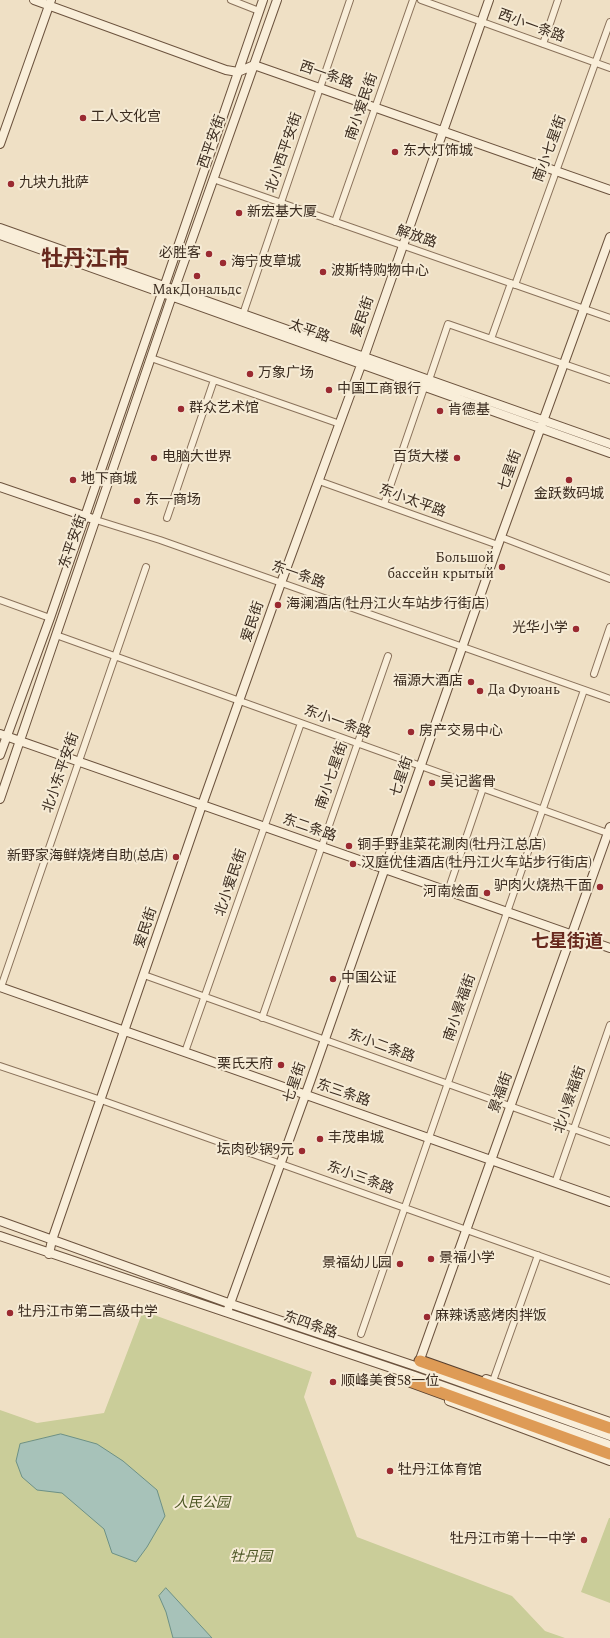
<!DOCTYPE html>
<html>
<head>
<meta charset="utf-8">
<style>
  body { margin:0 }
  canvas { display:block; background:#efe0c5 }
</style>
</head>
<body>
<canvas width="610" height="1638"></canvas>
<script>
const ctx = document.querySelector('canvas').getContext('2d');
ctx.lineJoin = 'round';
function paint(path, color) { ctx.fillStyle = color; ctx.fill(path, 'evenodd'); }
function trace(path, color, width, dash) { ctx.strokeStyle = color; ctx.lineWidth = width; ctx.lineCap = dash ? 'butt' : 'round'; ctx.setLineDash(dash || []); ctx.stroke(path); }
function label(font, color, halo, rows, align = 'center') {
  ctx.font = font + ' Spectral,"Noto Sans SC",serif'; ctx.lineWidth = 4; ctx.setLineDash([]); ctx.textBaseline = 'middle'; ctx.strokeStyle = halo; ctx.fillStyle = color; for (const [text, x, y, turn = 0] of rows) {
    ctx.save(); ctx.translate(x, y); ctx.rotate((+turn || 0) * Math.PI / 180); ctx.textAlign = isNaN(turn) ? turn : align; if (halo) ctx.strokeText(text, 0, 0); ctx.fillText(text, 0, 0); ctx.restore();
  }
}
paint(new Path2D(`
  M143 1311 312 1372 304 1397 357 1537 512 1596 545 1631 565 1638H0V1410L37 1423 104 1413Z
  M609 1518H610V1603L581 1592Z`), '#cacd99');
const water = new Path2D(`
  M61 1434 97 1444 123 1461 157 1490 165 1516 147 1547 136 1562 112 1553 104 1529 62 1493 37 1490 22 1477 16 1461 20 1444Z
  M166 1588 212 1638H173L166 1612 159 1596Z`);
paint(water, '#a7c2b9');
trace(water, '#6d9186', 1);
const street = new Path2D(`
  M231 0 259 11
  M421 0 610 68
  M543 44 558 0
  M213 179 610 318
  M335 222 413 0
  M515 285 610 22
  M243 314 350 0
  M491 339 511 283
  M151 358 340 424
  M429 380 448 324 610 380
  M319 481 498 545
  M384 504 424 388
  M167 518 214 380
  M96 520 160 540 610 699
  M501 537 610 579
  M0 600 50 618
  M56 635 610 834
  M594 674 610 627
  M448 891 483 788
  M144 975 610 1142
  M1 987 146 567
  M262 1018 388 656
  M185 1052 301 723
  M0 1066 101 1100 610 1281
  M555 1183 610 1025
  M361 1334 584 690
  M493 1381 538 1255`);
const secondary = new Path2D(`
  M34 0 226 70 238 72 254 65 610 190
  M0 144 51 0
  M0 228 610 444
  M0 235 610 453
  M0 487 96 520
  M0 734 610 948
  M0 755 50 618 263 0
  M0 799 173 293 277 0
  M0 987 610 1202
  M0 1221 231 1304 418 1367 610 1436
  M0 1236 415 1376 610 1445
  M49 1254 52 1240 202 805 281 583 364 357 489 0
  M227 1312 310 1082 498 545 610 237
  M418 1365 610 827
  M486 1379 610 1422
  M449 1401 610 1461`);
const highway = new Path2D(`
  M420 1361 610 1428
  M412 1382 610 1454`);
trace(street, '#8a725b', 8);
trace(secondary, '#6c533e', 10);
trace(highway, '#58402f', 13);
trace(street, '#f9eed9', 6);
trace(secondary, '#f9eed9', 8);
trace(highway, '#de9b56', 11);
for (const [x, y, r, color] of [
  [83,118,4,"#9a2a31"],
  [395,152,4,"#9a2a31"],
  [11,184,4,"#9a2a31"],
  [239,213,4,"#9a2a31"],
  [209,254,4,"#9a2a31"],
  [223,263,4,"#9a2a31"],
  [323,272,4,"#9a2a31"],
  [197,276,4,"#9a2a31"],
  [250,374,4,"#9a2a31"],
  [329,390,4,"#9a2a31"],
  [181,409,4,"#9a2a31"],
  [440,411,4,"#9a2a31"],
  [154,458,4,"#9a2a31"],
  [457,458,4,"#9a2a31"],
  [73,480,4,"#9a2a31"],
  [569,480,4,"#9a2a31"],
  [137,501,4,"#9a2a31"],
  [502,567,4,"#9a2a31"],
  [278,605,4,"#9a2a31"],
  [576,629,4,"#9a2a31"],
  [471,682,4,"#9a2a31"],
  [480,691,4,"#9a2a31"],
  [411,732,4,"#9a2a31"],
  [432,783,4,"#9a2a31"],
  [349,846,4,"#9a2a31"],
  [176,857,4,"#9a2a31"],
  [353,864,4,"#9a2a31"],
  [600,887,4,"#9a2a31"],
  [487,893,4,"#9a2a31"],
  [333,979,4,"#9a2a31"],
  [281,1065,4,"#9a2a31"],
  [320,1139,4,"#9a2a31"],
  [302,1151,4,"#9a2a31"],
  [431,1259,4,"#9a2a31"],
  [400,1264,4,"#9a2a31"],
  [10,1313,4,"#9a2a31"],
  [427,1317,4,"#9a2a31"],
  [333,1382,4,"#9a2a31"],
  [390,1471,4,"#9a2a31"],
  [584,1540,4,"#9a2a31"]
]) { const dot = new Path2D(); dot.arc(x, y, r, 0, 2 * Math.PI); ctx.fillStyle = color; ctx.fill(dot); trace(dot, '#f6ebd5', 1.5); }
label('14px', '#3a2b1f', '#f6ebd5', [
  ["西小一条路",531,27,20],
  ["西一条路",326,76,19],
  ["南小爱民街",363,107,-71],
  ["西平安街",213,142,-71],
  ["南小七星街",551,149,-70],
  ["北小西平安街",285,153,-71],
  ["解放路",416,238,19],
  ["爱民街",364,317,-71],
  ["太平路",309,332,20],
  ["七星街",511,471,-70],
  ["东小太平路",412,502,20],
  ["东平安街",74,542,-71],
  ["东一条路",298,576,19],
  ["爱民街",254,622,-71],
  ["东小一条路",337,723,20],
  ["北小东平安街",62,773,-71],
  ["南小七星街",333,776,-71],
  ["七星街",403,777,-71],
  ["东二条路",309,829,19],
  ["北小爱民街",232,883,-71],
  ["爱民街",147,928,-71],
  ["南小景福街",461,1008,-71],
  ["东小二条路",381,1047,20],
  ["七星街",296,1083,-71],
  ["景福街",502,1093,-70],
  ["东三条路",343,1094,19],
  ["北小景福街",571,1100,-71],
  ["东小三条路",360,1179,20],
  ["东四条路",310,1326,19]
]);
label('14px', '#3a2b1f', '#f6ebd5', [
  ["工人文化宫",91,118],
  ["东大灯饰城",403,152],
  ["九块九批萨",19,184],
  ["新宏基大厦",247,213],
  ["必胜客",201,254,"right"],
  ["海宁皮草城",231,263],
  ["波斯特购物中心",331,272],
  ["МакДональдс",197,291,"center"],
  ["万象广场",258,374],
  ["中国工商银行",337,390],
  ["群众艺术馆",189,409],
  ["肯德基",448,411],
  ["电脑大世界",162,458],
  ["百货大楼",449,458,"right"],
  ["地下商城",81,480],
  ["金跃数码城",569,495,"center"],
  ["东一商场",145,501],
  ["Большой",494,559,"right"],
  ["бассейн крытый",494,575,"right"],
  ["海澜酒店(牡丹江火车站步行街店)",286,605],
  ["光华小学",568,629,"right"],
  ["福源大酒店",463,682,"right"],
  ["Да Фуюань",488,691],
  ["房产交易中心",419,732],
  ["吴记酱骨",440,783],
  ["铜手野韭菜花涮肉(牡丹江总店)",357,846],
  ["新野家海鲜烧烤自助(总店)",168,857,"right"],
  ["汉庭优佳酒店(牡丹江火车站步行街店)",361,864],
  ["驴肉火烧热干面",592,887,"right"],
  ["河南烩面",479,893,"right"],
  ["中国公证",341,979],
  ["栗氏天府",273,1065,"right"],
  ["丰茂串城",328,1139],
  ["坛肉砂锅9元",294,1151,"right"],
  ["景福小学",439,1259],
  ["景福幼儿园",392,1264,"right"],
  ["牡丹江市第二高级中学",18,1313],
  ["麻辣诱惑烤肉拌饭",435,1317],
  ["顺峰美食58一位",341,1382],
  ["牡丹江体育馆",398,1471],
  ["牡丹江市第十一中学",576,1540,"right"]
], 'left');
label('italic 14px', '#4d5725', '#f6ebd5', [
  ["人民公园",202,1504],
  ["牡丹园",251,1558]
]);
label('bold 18px', '#67291e', '#f6ebd5', [
  ["七星街道",567,943]
]);
label('bold 22px', '#67291e', '#f6ebd5', [
  ["牡丹江市",85,262]
]);
</script>
</body>
</html>
